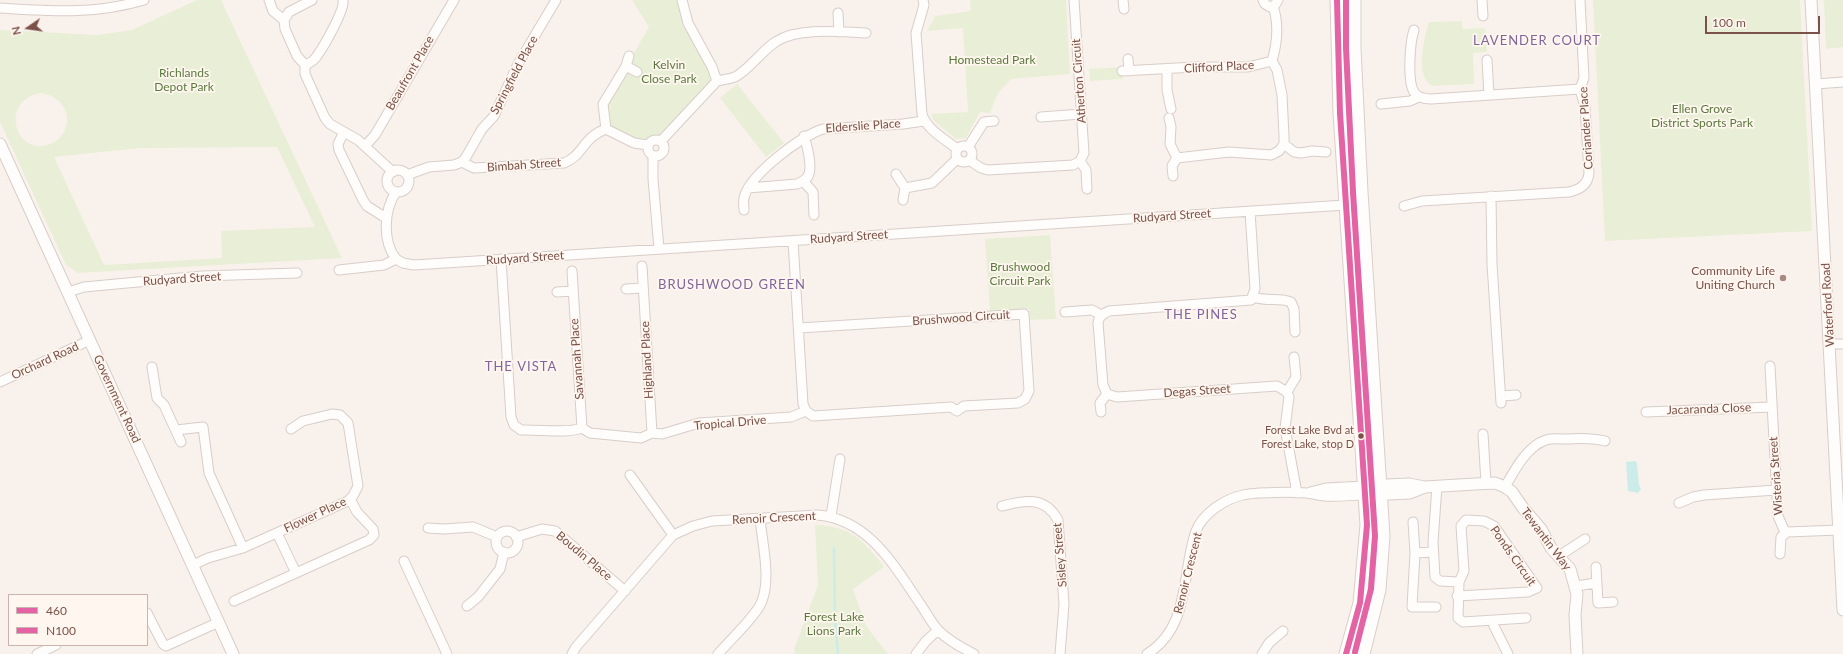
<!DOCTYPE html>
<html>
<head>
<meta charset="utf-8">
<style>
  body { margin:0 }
  #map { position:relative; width:1843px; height:654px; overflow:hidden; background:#f9f2ec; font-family:Lato,sans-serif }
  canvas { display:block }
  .legend { position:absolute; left:8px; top:594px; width:140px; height:52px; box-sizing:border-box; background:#fff6ef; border:1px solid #cab4ad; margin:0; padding:5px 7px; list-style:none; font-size:12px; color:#7a5249 }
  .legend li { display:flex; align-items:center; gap:8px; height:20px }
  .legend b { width:20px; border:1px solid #cab4ad }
  .north { position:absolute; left:8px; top:8px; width:40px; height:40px; -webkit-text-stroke:3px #fff6ef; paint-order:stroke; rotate:257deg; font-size:11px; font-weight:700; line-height:16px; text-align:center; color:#7a5249 }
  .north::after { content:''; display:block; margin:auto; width:14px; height:18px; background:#7a5249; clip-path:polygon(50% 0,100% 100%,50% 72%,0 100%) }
  .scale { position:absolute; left:1705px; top:16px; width:115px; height:18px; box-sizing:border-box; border:2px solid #7a5249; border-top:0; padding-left:5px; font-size:12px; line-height:14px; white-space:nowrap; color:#7a5249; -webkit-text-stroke:3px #fff6ef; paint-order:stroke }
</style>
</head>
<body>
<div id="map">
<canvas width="1843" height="654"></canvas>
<ul class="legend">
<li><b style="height:5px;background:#e463a4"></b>460</li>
<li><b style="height:5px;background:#e463a4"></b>N100</li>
</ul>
<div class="north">N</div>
<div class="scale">100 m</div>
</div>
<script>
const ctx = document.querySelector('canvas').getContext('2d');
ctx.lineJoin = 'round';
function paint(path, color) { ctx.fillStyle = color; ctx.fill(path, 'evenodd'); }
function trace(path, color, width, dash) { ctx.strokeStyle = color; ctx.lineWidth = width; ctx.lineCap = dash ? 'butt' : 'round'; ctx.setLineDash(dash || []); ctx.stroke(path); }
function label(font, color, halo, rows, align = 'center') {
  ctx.font = font + ' Lato,sans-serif'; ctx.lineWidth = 3.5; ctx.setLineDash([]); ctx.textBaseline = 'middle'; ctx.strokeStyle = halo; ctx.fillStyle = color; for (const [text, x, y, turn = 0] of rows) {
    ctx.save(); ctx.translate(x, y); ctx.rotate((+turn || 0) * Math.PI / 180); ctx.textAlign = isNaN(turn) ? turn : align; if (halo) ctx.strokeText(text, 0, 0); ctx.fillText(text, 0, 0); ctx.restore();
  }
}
paint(new Path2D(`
  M197 0H221L342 258 78 273 66 265 0 122V30L97 35 132 30ZM41 93C62 96 75 116 62 135 59 140 53 143 47 145 14 154 0 100 41 93ZM277 147 315 227 221 231 222 258 104 265 54 157 140 148Z
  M632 0H682L717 81 655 146 648 145 606 129 603 104 629 56 634 53 649 27Z
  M970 0H1066L1070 74 1011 79 998 93 990 113 980 112 966 138 956 139 934 121 931 114 968 112 963 28 927 31 935 16 971 11Z
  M1593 0H1800L1812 231 1605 241Z
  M1824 0H1843V47L1826 49Z
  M1462 21V29L1485 28 1487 52 1473 53 1474 84 1433 86C1414 77 1424 39 1429 22Z
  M1122 67 1123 79 1090 81 1089 69Z
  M737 84 784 143 766 157 720 98Z
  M1050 235 1056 319 1030 320 1029 309 990 311 985 239Z
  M815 525C850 526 864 540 884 567L853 589 866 626 888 654H795L794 649 818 585Z`), '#e9efd6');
paint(new Path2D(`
  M1635 461 1637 463 1639 485 1641 489 1638 493 1628 491 1626 462Z`), '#ccece9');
trace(new Path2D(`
  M834 548 835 621 838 654`), '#ccece9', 2.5);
const minor = new Path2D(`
  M269 0 273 11 284 20
  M312 0 289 12 284 20 285 29 297 56 305 65V74L325 118 330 124 358 140 393 172
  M682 0 688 23 712 67 717 81
  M923 0 924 5 916 33 922 114C926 129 945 139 957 149
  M1123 0 1124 9
  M1263 0 1265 4 1270 7 1275 5 1278 0
  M1482 0 1483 16
  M0 8C51 11 94 15 144 0
  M838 13 839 32
  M1414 30C1410 42 1407 81 1414 92 1418 98 1425 99 1431 99L1580 89
  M1128 59 1129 71
  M1487 60 1489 95
  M305 65C310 63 314 61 317 56 324 46 345 10 343 0
  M626 66 637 72
  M1167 70V90L1171 109
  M1122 71 1195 67H1248L1272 61
  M717 81C722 80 729 79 735 77 749 70 763 49 777 41 800 27 840 32 866 33
  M1816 84 1843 82
  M1381 104 1410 101 1419 97
  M1041 117 1081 114
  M1169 118 1171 127 1170 144 1177 158 1172 166 1173 176
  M606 129 603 104 626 66 629 56
  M344 132 338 144 339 150 363 200 367 206 386 218
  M648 148a8 8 0 1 1 16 0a8 8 0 1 1-16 0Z
  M661 141 717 81
  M1284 144 1294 152 1301 153 1312 151 1326 152
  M956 154a8 8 0 1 1 16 0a8 8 0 1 1-16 0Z
  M365 146 375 135 454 0
  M968 147 984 122 994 121
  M653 156V179L659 249
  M1177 158 1229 152 1271 155 1279 151 1284 144V136L1282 95 1277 70 1272 61C1277 44 1279 24 1273 6
  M969 160 981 168 988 170 1073 165 1080 161 1084 153 1074 0
  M1080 161 1086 170 1087 189
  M462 162 474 168 564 163C583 156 583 137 606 129L634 143 648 145
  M387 181a11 11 0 1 1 22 0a11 11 0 1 1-22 0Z
  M896 174 905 188 903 200
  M407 175 429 167 454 165 462 162 466 157 482 129 494 116 518 64 556 0
  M804 182 813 192 814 215
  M748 188 797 184C802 182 807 180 809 174 812 165 807 145 804 136
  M905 188 932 183 957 159
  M1491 196 1492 264 1501 403
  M1404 206 1422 201 1569 192C1579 190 1588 185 1589 173L1585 107 1580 89 1584 78 1580 0
  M744 210C744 207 743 202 744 198 749 175 801 136 823 129L903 124 924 121
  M1250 211 1255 289 1251 300 1109 311C1103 314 1099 316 1098 323L1103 385 1107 394 1117 397 1277 386 1287 392 1289 397 1285 428 1297 493
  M793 241 803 404 806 411 813 416 951 407 957 411 964 406 1018 403 1025 399 1029 391 1024 314 799 328
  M396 259C382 241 384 210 396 192
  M501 259 511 417 514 425 521 430C539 429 567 434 582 428L590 433 641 438 652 433 662 434 699 423 791 417 806 411
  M642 266 652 433
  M339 270 384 265 396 259 403 263 414 265 1361 204
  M572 271 582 428
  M626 289 643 288
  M68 292 84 287 202 276 297 273
  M557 292 573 291
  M1254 297C1267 302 1280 297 1291 302L1294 309 1295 332
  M1065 312 1092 310 1101 315
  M1830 344H1843
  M1770 366 1778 516 1784 530 1787 532 1839 530
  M152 367 157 398 164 405 181 442
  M0 382 90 340
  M1287 392 1296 377 1294 357
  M1501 396 1516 395
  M1101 412 1100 403 1107 394
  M1646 412 1772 407
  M176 430 203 427 209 473 243 548
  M1483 434 1486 483
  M630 475 673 535
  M1437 486 1433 542 1435 577 1440 581 1459 582
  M1505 487C1514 471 1527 446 1546 440 1552 438 1561 439 1567 439 1581 438 1592 438 1605 441
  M1310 492 1326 488 1365 486
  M1679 503 1693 497 1704 495 1776 490
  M1002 506C1025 500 1045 496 1058 520L1064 604 1060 654
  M831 516 840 459
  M1413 522 1415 553 1412 607H1436
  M428 528 444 529 473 527 497 537
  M496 542a11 11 0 1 1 22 0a11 11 0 1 1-22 0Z
  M277 533 296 573
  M516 537 542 529 555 531 625 591
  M1415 553 1433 552
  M1780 554 1781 537 1787 532
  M1559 556 1585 539
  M404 561 447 654
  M193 565 208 558 243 548 348 501 353 496 358 486 348 423 340 415 332 414 303 421 291 429
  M1596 567 1598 603 1613 602
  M1576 586 1596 583
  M1457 596 1528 592 1537 588 1494 526 1484 521 1466 520 1461 526 1464 571 1459 582 1458 618 1463 622 1526 618
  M234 601 369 540 374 535 373 529 357 512 350 499
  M467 606 478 597 500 569 504 552
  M147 613 163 644 166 646 219 622
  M1494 626 1508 654
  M37 654 56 645
  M572 654 576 647 673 535 693 526 712 521 818 515C870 520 894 566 921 605 927 614 932 624 939 631 949 641 962 648 974 654
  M718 654C731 639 748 624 759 607 773 585 762 543 760 518
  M916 654 926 641 938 630
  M1147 654C1191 627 1181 573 1196 531 1203 513 1225 499 1243 495 1255 492 1295 492 1307 493 1313 494 1319 496 1325 496 1338 497 1352 495 1365 495
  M1262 654 1269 643 1283 631`);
const tertiary = new Path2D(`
  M1811 0 1843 610
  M0 144 233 654
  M1365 486 1409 484 1424 487
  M1365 495 1410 493 1425 487 1475 484 1495 483 1505 487 1512 492 1523 508 1541 529 1551 548 1570 569 1577 594 1575 615 1577 654`);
const secondary = new Path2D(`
  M1337 0 1340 113 1367 525 1360 603 1346 654
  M1354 0V48L1361 192 1383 536 1379 590 1363 654`);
trace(minor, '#d8cdc8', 11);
trace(tertiary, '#d8cdc8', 13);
trace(secondary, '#daceca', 15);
trace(minor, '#fefdfc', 9);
trace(tertiary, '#fefdfc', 11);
trace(secondary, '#fefdfc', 13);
trace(new Path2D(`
  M1337 0 1340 113 1367 525 1360 603 1346 654`), '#e463a4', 6);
trace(new Path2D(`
  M1346 0V48L1353 192 1375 536 1371 589 1355 652`), '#e463a4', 6);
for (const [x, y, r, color] of [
  [1783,278,4,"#a68a82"],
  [1361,436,3.5,"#7a5249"]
]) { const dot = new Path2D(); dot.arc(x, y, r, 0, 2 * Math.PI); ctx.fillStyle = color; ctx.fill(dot); trace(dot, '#fff6ef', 1.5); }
label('11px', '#7a5249', '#fff6ef', [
  ["Forest Lake Bvd at",1354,430],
  ["Forest Lake, stop D",1354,444]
], 'right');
label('12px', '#5a7a3d', '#fff6ef', [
  ["Homestead Park",992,60],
  ["Kelvin",669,65],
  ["Close Park",669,79],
  ["Richlands",184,73],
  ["Depot Park",184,87],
  ["Ellen Grove",1702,109],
  ["District Sports Park",1702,123],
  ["Brushwood",1020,267],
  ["Circuit Park",1020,281],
  ["Forest Lake",834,617],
  ["Lions Park",834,631]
]);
label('12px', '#7a5249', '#fff6ef', [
  ["Clifford Place",1219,67,-3],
  ["Beaufront Place",410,73,-60],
  ["Springfield Place",514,75,-62],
  ["Atherton Circuit",1079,81,-94],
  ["Elderslie Place",863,126,-4],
  ["Coriander Place",1586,128,-94],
  ["Bimbah Street",524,165,-4],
  ["Rudyard Street",1172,216,-4],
  ["Rudyard Street",849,237,-4],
  ["Rudyard Street",525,258,-4],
  ["Rudyard Street",182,279,-4],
  ["Waterford Road",1828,305,-93],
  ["Brushwood Circuit",961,318,-4],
  ["Savannah Place",577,359,-94],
  ["Highland Place",647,360,-93],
  ["Orchard Road",45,361,-25],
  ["Degas Street",1197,391,-4],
  ["Government Road",117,399,65],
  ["Jacaranda Close",1709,409,-2],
  ["Tropical Drive",730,423,-5],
  ["Wisteria Street",1776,476,-94],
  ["Flower Place",315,515,-25],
  ["Renoir Crescent",774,518,-3],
  ["Tewantin Way",1546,539,53],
  ["Sisley Street",1060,555,-95],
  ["Boudin Place",584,556,40],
  ["Ponds Circuit",1513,556,55],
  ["Renoir Crescent",1188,573,-76]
]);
label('12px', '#7a5249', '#fff6ef', [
  ["Community Life",1775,271],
  ["Uniting Church",1775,285]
], 'right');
ctx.letterSpacing = '1px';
label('13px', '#80659d', '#fff6ef', [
  ["LAVENDER COURT",1537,41],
  ["BRUSHWOOD GREEN",732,285],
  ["THE PINES",1201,315],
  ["THE VISTA",521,367]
]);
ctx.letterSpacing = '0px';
</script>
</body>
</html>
